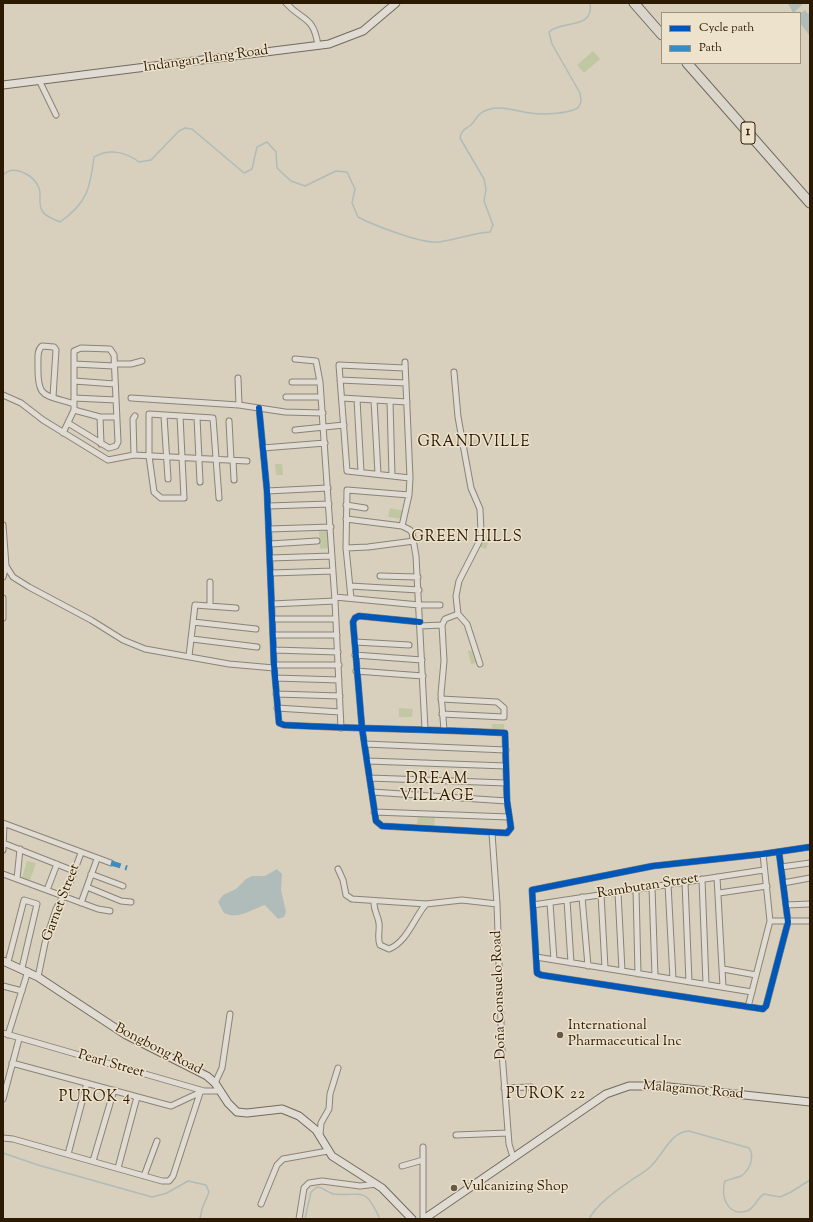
<!DOCTYPE html>
<html>
<head>
<meta charset="utf-8">
<style>
  body { margin:0 }
  #map { position:relative; width:813px; height:1222px; overflow:hidden; background:#d8cfbc; font-family:"Sorts Mill Goudy",serif }
  canvas { display:block }
  .frame { position:absolute; inset:0; border:4px solid #2b1902; pointer-events:none }
  .legend { position:absolute; left:661px; top:12px; width:140px; height:52px; box-sizing:border-box; background:#ede2cc; border:1px solid #9f927b; margin:0; padding:5px 7px; list-style:none; font-size:12px; color:#2b1902 }
  .legend li { display:flex; align-items:center; gap:8px; height:20px }
  .legend b { width:20px; border:1px solid #9f927b }
</style>
</head>
<body>
<div id="map">
<canvas width="813" height="1222"></canvas>
<div class="frame"></div>
<ul class="legend">
<li><b style="height:5px;background:#0057b8"></b>Cycle path</li>
<li><b style="height:5px;background:#3b8cc4"></b>Path</li>
</ul>
</div>
<script>
const ctx = document.querySelector('canvas').getContext('2d');
ctx.lineJoin = 'round';
function paint(path, color) { ctx.fillStyle = color; ctx.fill(path, 'evenodd'); }
function trace(path, color, width, dash) { ctx.strokeStyle = color; ctx.lineWidth = width; ctx.lineCap = dash ? 'butt' : 'round'; ctx.setLineDash(dash || []); ctx.stroke(path); }
function label(font, color, halo, rows, align = 'center') {
  ctx.font = font + ' "Sorts Mill Goudy",serif'; ctx.lineWidth = 3; ctx.setLineDash([]); ctx.textBaseline = 'middle'; ctx.strokeStyle = halo; ctx.fillStyle = color; for (const [text, x, y, turn = 0] of rows) {
    ctx.save(); ctx.translate(x, y); ctx.rotate((+turn || 0) * Math.PI / 180); ctx.textAlign = isNaN(turn) ? turn : align; if (halo) ctx.strokeText(text, 0, 0); ctx.fillText(text, 0, 0); ctx.restore();
  }
}
paint(new Path2D(`
  M593 51 600 59 584 73 577 65Z
  M477 440 478 446 465 447V441Z
  M275 464H282L283 475H276Z
  M390 508 404 511 402 519 388 517Z
  M329 529 330 548 320 549 319 530Z
  M483 536 490 538 486 549 480 547Z
  M474 650 476 663 471 664 468 651Z
  M399 708 413 709 412 717H399Z
  M492 724H504V730L492 731Z
  M418 816 435 817 434 825 417 824Z
  M27 861 36 863 30 880 22 878Z`), '#c1c6a3');
paint(new Path2D(`
  M788 3H810V36L800 23V13H793Z
  M277 869 282 874 281 890 286 912 284 917 278 919 265 905C252 909 239 920 224 913L218 902 223 895 236 889 246 879 252 876H265Z`), '#afbcb9');
paint(new Path2D(`
  M801 3H810V12L808 14 805 10 800 14 793 13 802 5Z`), '#d8cfbc');
trace(new Path2D(`
  M3 175C14 164 34 175 39 188 42 196 37 204 43 212 46 217 54 219 60 222 87 203 90 189 94 157 109 148 126 152 139 162L151 160 179 131 185 128 192 129 244 173 252 169 257 147 267 142 276 152 277 168 291 181 305 186 336 171 347 172 355 189 352 203 358 217C373 225 422 244 439 242 456 240 472 233 490 232L493 225 484 201 486 189 484 179 460 138C461 130 466 129 471 125 475 121 477 116 481 113 496 103 515 111 530 113 544 115 566 114 578 108L581 102 580 93 552 44 549 32C560 20 595 30 590 3
  M3 1153 38 1165 152 1197 167 1193 188 1181 206 1185 209 1192 202 1209 200 1219
  M305 1219 311 1192 317 1187C323 1187 328 1193 334 1194 364 1197 364 1185 380 1219
  M589 1219C597 1204 616 1191 630 1181 637 1176 646 1172 652 1165 663 1154 672 1131 689 1131L749 1148C755 1157 750 1170 741 1176 736 1178 730 1179 725 1181 720 1195 727 1217 747 1211 755 1208 757 1198 764 1194L780 1197 791 1192 810 1180`), '#afbcb9', 1.5);
const street = new Path2D(`
  M286 3C303 22 313 15 318 45
  M39 80 56 115
  M295 359 316 361 320 382 335 601 341 728
  M74 364 114 366
  M114 364H131L142 361
  M405 368 339 365 347 471 410 478
  M454 372 458 417 471 488 480 509 481 532 479 542 459 581 456 596 458 614 467 624 480 664
  M238 378 239 405
  M340 380 406 383
  M74 381 115 384
  M292 382H320
  M3 395 21 403 43 420 108 460 134 455 247 461
  M53 397 56 350 54 347 42 346C37 350 38 357 38 363 37 399 43 394 74 404
  M286 397H321
  M74 398 116 400
  M131 398 239 405 285 412 323 413
  M342 398 407 402
  M357 399 361 472
  M374 400 378 474
  M390 401 392 476
  M259 408 267 491 274 665 279 723 284 725C358 729 431 729 505 733L507 801 511 828 507 833 382 826 376 821 362 728 353 622 355 618 359 616 420 622
  M74 410 100 417H116
  M164 416 168 479
  M180 416 184 498H161L154 492 149 456V414L213 418 219 498
  M100 417 101 444
  M197 417 200 482
  M229 421 231 460
  M295 430 344 425
  M63 433 74 410V351L81 348 110 349 114 355 118 442 116 446 109 448 68 423
  M263 448 325 443
  M134 455 133 419 135 416
  M233 460 234 480
  M267 491 328 488
  M346 505 365 508
  M268 506 329 504
  M346 519 402 526 410 530 412 533 416 556 425 729
  M3 525 6 566 13 577 29 587 91 620 123 640 145 649 229 664 274 668
  M402 526 409 495 410 478 405 362
  M269 529 331 527
  M270 544 317 541
  M346 548 368 547 414 541
  M270 558 332 556
  M271 573 333 571
  M380 576 418 577
  M3 577 6 566
  M210 582V605
  M350 586 419 590
  M335 597 419 605H440
  M3 598V618
  M351 598 346 548 347 490 409 495
  M272 604 335 601
  M273 619H336
  M193 622 256 629
  M420 626 442 625
  M274 635H337
  M192 639 257 647
  M355 642 409 645
  M274 650 338 652
  M355 655 422 660
  M189 656 195 605 236 608
  M274 665H339
  M356 671 423 676
  M275 678 339 680
  M276 694 340 696
  M441 699 497 702 504 708V717L442 714
  M277 708 340 712
  M444 730 441 694 444 661 442 625 445 619 458 614
  M365 744 506 750
  M368 761 506 766
  M370 778 506 783
  M372 792 507 801
  M374 812 509 817
  M3 823 111 863
  M492 833 497 904 502 1053 509 1144 513 1157
  M3 843 74 871
  M3 850 4 824
  M779 852 788 922 766 1006 763 1009 541 975 537 973 532 890 653 866 763 854 810 847
  M781 867 810 863
  M338 869 343 880 346 895 352 899 426 904 462 900 497 904
  M3 874 98 909 110 911
  M91 874 123 886
  M717 877 723 987
  M17 879 20 849
  M702 879 706 984
  M685 882 689 982
  M783 883 810 878
  M668 884 673 979
  M87 887 121 901 131 902
  M652 887 655 976
  M636 889 638 974
  M47 890 57 864
  M618 892 622 971
  M719 893 767 886
  M601 894 605 968
  M582 897 588 966
  M567 900 571 963
  M374 901C373 910 378 915 379 923 380 931 377 938 380 945L389 949C407 942 414 918 426 904
  M81 903 97 859
  M550 903 554 960
  M533 905 764 870
  M786 905 810 904
  M770 921H810
  M536 957 752 992
  M8 962 24 900 37 904 22 968
  M723 969 756 975
  M38 977 45 943 56 909 68 888 81 853
  M3 986 22 991
  M748 1007 770 921 763 854
  M3 1033 204 1091H219
  M8 1035 28 971
  M12 1063 171 1106 201 1092
  M215 1083 222 1068 230 1014
  M504 1088 531 1087
  M3 1099 19 1039
  M320 1135 321 1123 329 1109 330 1094 338 1068
  M456 1135 508 1133
  M3 1138 13 1139 162 1181H169L173 1176 200 1093
  M423 1147V1219
  M68 1154 87 1083
  M93 1161 114 1090
  M402 1166 423 1160
  M118 1168 137 1097
  M144 1176 157 1141
  M261 1204 277 1165 283 1159 328 1151
  M299 1219 304 1188 309 1183 322 1181 360 1186 377 1184`);
const secondary = new Path2D(`
  M3 85 329 44 363 31 396 3
  M3 961 38 977 126 1035 207 1076 215 1083 228 1103 237 1112 247 1113 282 1109 299 1116 316 1130 332 1156 382 1188 412 1219
  M424 1219 606 1094 629 1086H660L810 1102`);
const highway = new Path2D(`
  M634 3 662 35
  M687 63 810 203`);
trace(street, '#8a8376', 7);
trace(secondary, '#726a5d', 9);
trace(highway, '#726a5d', 11);
trace(street, '#e0dcd3', 5);
trace(secondary, '#e0dcd3', 7);
trace(highway, '#dbd6cb', 9);
trace(new Path2D(`
  M111 863 127 868`), '#3b8cc4', 5, [10, 5]);
trace(new Path2D(`
  M259 408 267 491 274 665 279 723 284 725C358 729 431 729 505 733L507 801 511 828 507 833 382 826 376 821 362 728 353 622 355 618 359 616 420 622
  M779 852 788 922 766 1006 763 1009 541 975 537 973 532 890 653 866 763 854 810 847`), '#0057b8', 6);
for (const [x, y, r, color] of [
  [560,1035,4,"#685943"],
  [454,1188,4,"#685943"]
]) { const dot = new Path2D(); dot.arc(x, y, r, 0, 2 * Math.PI); ctx.fillStyle = color; ctx.fill(dot); trace(dot, '#ede2cc', 1.5); }
for (const [x, y, w] of [
  [748,133,14]
]) { const box = new Path2D(); box.roundRect(x - w / 2, y - 11, w, 22, 3); ctx.fillStyle = '#ede2cc'; ctx.fill(box); trace(box, '#2b1902', 1); }
label('bold 13px', '#2b1902', null, [
  ["1",748,133]
]);
label('14px', '#2b1902', '#ede2cc', [
  ["Indangan-Ilang Road",206,60,-8],
  ["Rambutan Street",648,887,-9],
  ["Garnet Street",62,903,-69],
  ["Doña Consuelo Road",500,995,-92],
  ["Bongbong Road",158,1050,27],
  ["Pearl Street",111,1065,16],
  ["Malagamot Road",693,1091,5]
]);
label('14px', '#2b1902', '#ede2cc', [
  ["International",568,1027],
  ["Pharmaceutical Inc",568,1043],
  ["Vulcanizing Shop",462,1188]
], 'left');
ctx.letterSpacing = '1px';
label('15px', '#2b1902', '#ede2cc', [
  ["GRANDVILLE",474,443],
  ["GREEN HILLS",467,538],
  ["DREAM",437,780],
  ["VILLAGE",437,797],
  ["PUROK 22",546,1095],
  ["PUROK 4",95,1098]
]);
ctx.letterSpacing = '0px';
</script>
</body>
</html>
